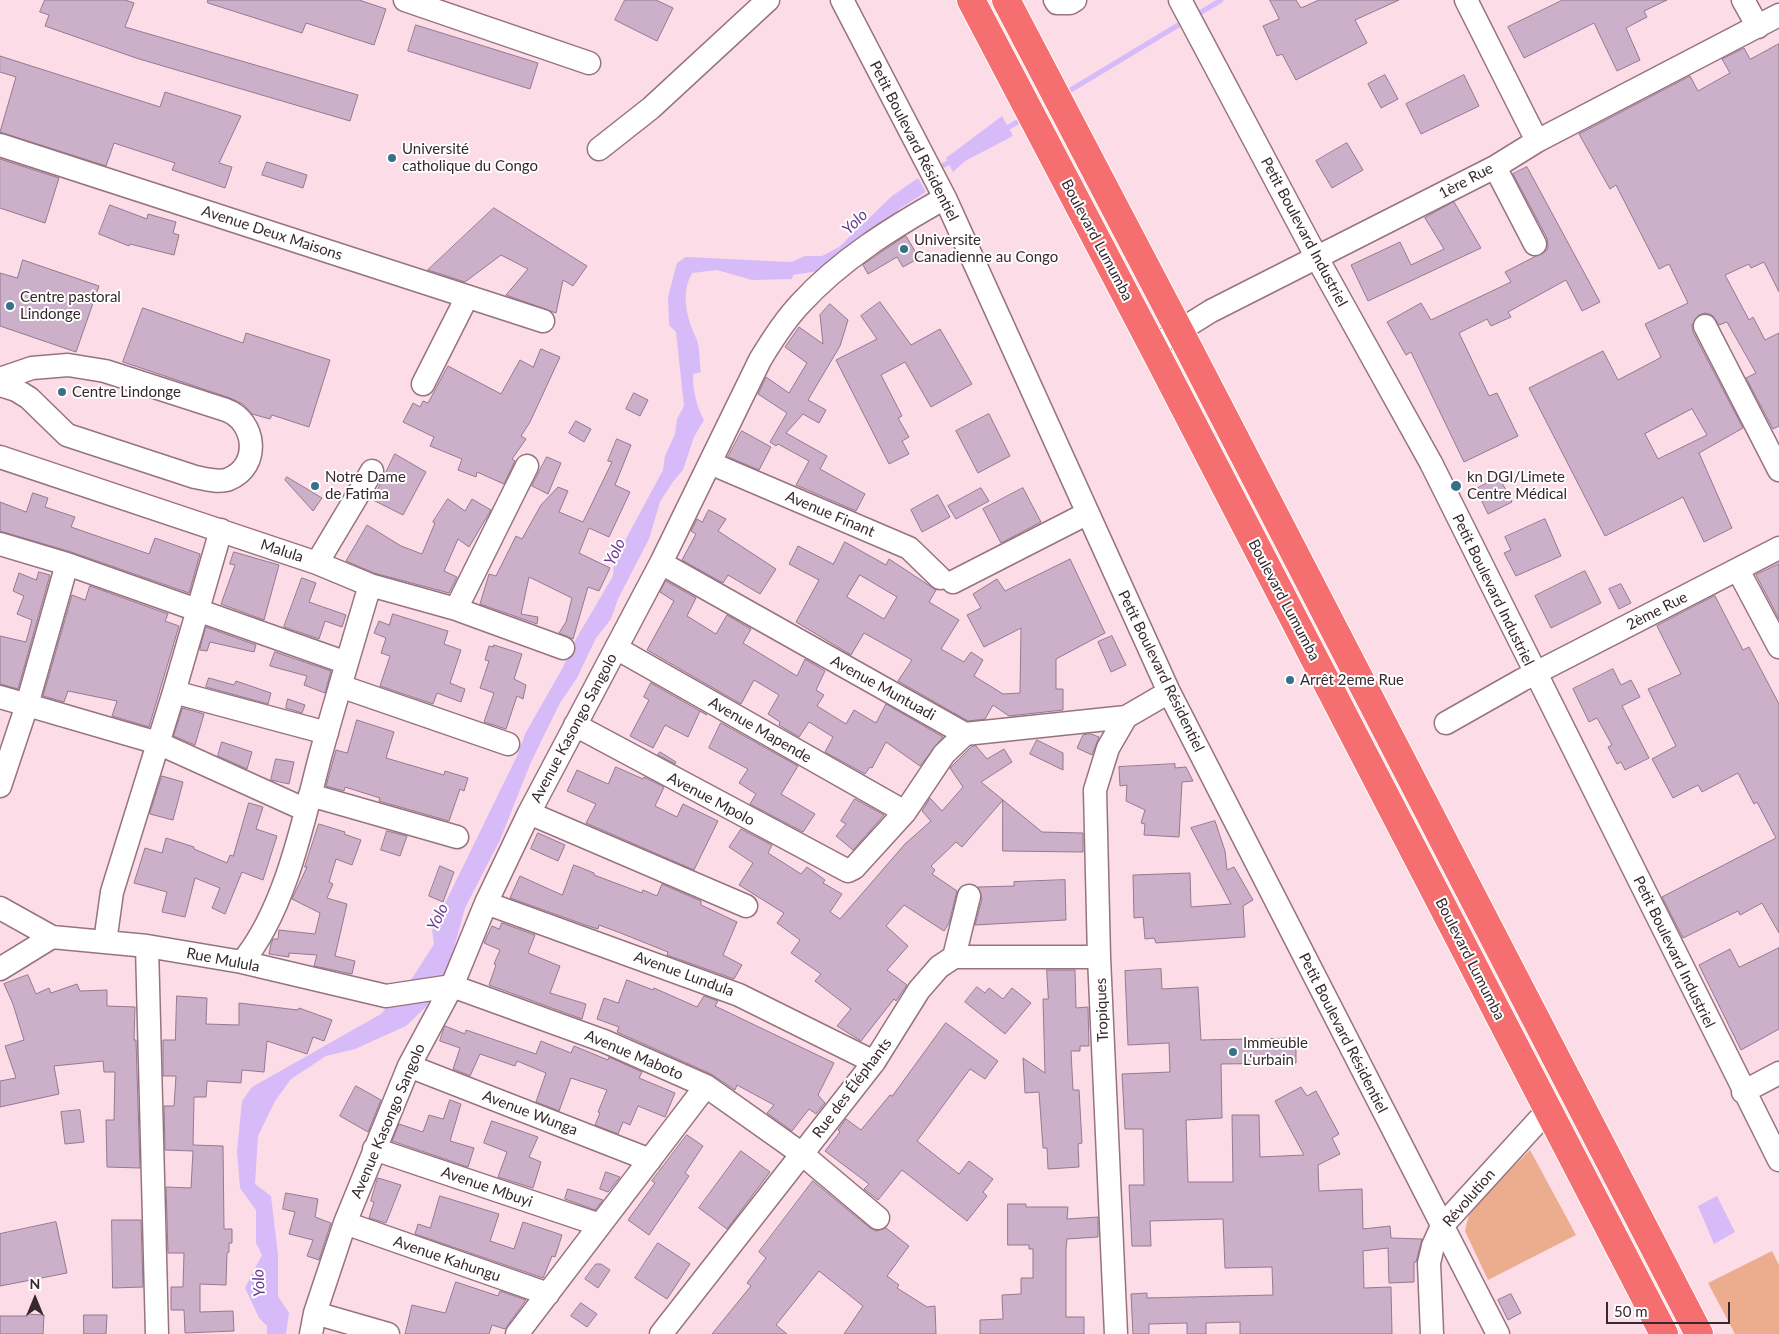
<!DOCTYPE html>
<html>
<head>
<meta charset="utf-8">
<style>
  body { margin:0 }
  #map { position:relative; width:1779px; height:1334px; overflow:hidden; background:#fcdce6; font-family:Lato,sans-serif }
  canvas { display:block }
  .north { position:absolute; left:10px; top:1274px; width:50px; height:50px; -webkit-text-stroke:4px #fff; paint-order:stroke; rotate:0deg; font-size:14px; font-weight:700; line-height:20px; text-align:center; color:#37282d }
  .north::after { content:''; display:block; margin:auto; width:18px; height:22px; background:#37282d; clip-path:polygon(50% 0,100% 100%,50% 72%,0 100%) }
  .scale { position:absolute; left:1606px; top:1302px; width:124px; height:22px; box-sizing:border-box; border:2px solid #37282d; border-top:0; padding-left:6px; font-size:15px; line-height:18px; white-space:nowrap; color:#37282d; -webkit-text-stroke:4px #fff; paint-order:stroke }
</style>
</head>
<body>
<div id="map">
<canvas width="1779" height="1334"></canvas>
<div class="north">N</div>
<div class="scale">50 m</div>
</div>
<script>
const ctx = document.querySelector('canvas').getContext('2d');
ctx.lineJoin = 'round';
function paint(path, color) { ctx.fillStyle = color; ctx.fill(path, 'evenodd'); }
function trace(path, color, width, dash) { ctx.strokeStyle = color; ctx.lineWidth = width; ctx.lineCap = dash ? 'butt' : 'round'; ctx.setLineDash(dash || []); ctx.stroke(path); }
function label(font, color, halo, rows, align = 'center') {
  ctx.font = font + ' Lato,sans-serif'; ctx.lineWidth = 4; ctx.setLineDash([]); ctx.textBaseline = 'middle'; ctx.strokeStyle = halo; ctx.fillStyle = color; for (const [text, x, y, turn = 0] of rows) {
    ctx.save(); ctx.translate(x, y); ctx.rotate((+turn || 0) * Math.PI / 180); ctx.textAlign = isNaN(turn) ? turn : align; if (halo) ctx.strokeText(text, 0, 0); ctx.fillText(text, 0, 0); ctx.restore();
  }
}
paint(new Path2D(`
  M1530 1150 1576 1235 1488 1280 1465 1231 1470 1210Z
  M1772 1251 1779 1265V1334H1735L1708 1283Z`), '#ecad8f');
paint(new Path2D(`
  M1002 116 1013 136 965 161 953 172 946 158Z
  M918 178 926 192 899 209 892 219 825 270 793 275 792 279 752 280 717 270 692 273C680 295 687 319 697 340 700 349 699 362 701 372L693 374C693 391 696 405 704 420L694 437 683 470 672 483 660 502 649 539 618 599 611 619 596 638 577 678 560 703 531 762 500 840 465 908 447 973 433 1000 406 1026 355 1049 326 1056 291 1079 275 1101 258 1136 255 1184 271 1196 278 1255V1296L289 1313 286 1334H267V1326L259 1318 245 1288 262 1255 256 1243V1210L240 1188 237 1151 242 1101 252 1087 381 1014 413 977 434 944 432 930 517 756 525 734 562 669 576 639 613 576 614 561 663 470 665 456 675 434 677 419 684 406 676 332 669 325 668 297 677 263 686 257 791 262 805 256H822L839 247 892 196Z
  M1717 1196 1735 1232 1714 1244 1698 1206Z`), '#d7bbf8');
trace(new Path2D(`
  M1195 16 1221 0
  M1064 94 1185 21
  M1004 130 1024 118
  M937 169 953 160`), '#d7bbf8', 5);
const building = new Path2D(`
  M45 0H125L134 3 125 27 358 95 350 121 136 58 45 26 49 15 40 12Z
  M208 0H359L386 9 374 45 306 23 302 33 208 3Z
  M625 0H656L673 8 657 41 615 20Z
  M1270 0H1296L1301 8 1319 0H1399L1355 20 1367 43 1296 80 1282 54 1277 56 1263 26 1279 19Z
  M1563 0H1667L1644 11 1647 17 1626 28 1640 60 1617 71 1594 23 1524 58 1508 27Z
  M416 25 538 63 530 89 408 51Z
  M1779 44V292L1764 262 1751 268 1749 264 1725 275 1749 320 1753 317 1765 340 1779 333V426L1773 429 1746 378 1756 373 1727 322 1719 325 1712 315 1705 313 1699 315 1692 325 1693 332 1743 428 1699 453 1732 528 1704 542 1683 497 1605 536 1529 388 1603 351 1618 380 1658 359 1661 357 1645 324 1688 303 1669 264 1659 269 1616 185 1610 189 1579 134 1690 76 1698 91 1730 73 1722 59 1744 48 1750 59ZM1692 409 1707 435 1658 459 1645 434Z
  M0 56 160 107 165 92 241 116 219 163 232 167 225 188 172 170 175 163 114 143 106 166 0 132 16 77 0 72Z
  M1385 75 1398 99 1381 108 1368 84Z
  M1464 75 1479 106 1421 134 1406 104Z
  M1347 143 1363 170 1332 188 1316 161Z
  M0 159 59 178 45 223 0 208Z
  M267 162 307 175 303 188 262 175Z
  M1527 167 1600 302 1582 311 1566 280 1508 312 1511 317 1491 326 1487 319 1459 333 1489 396 1497 393 1518 436 1464 462 1411 352 1406 355 1387 322 1421 303 1431 320 1511 282 1505 272 1546 251 1548 248 1547 238 1513 174Z
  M1454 202 1481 248 1368 301 1351 265 1400 242 1411 265 1444 249 1425 218Z
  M110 205 147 219 148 214 176 222 173 233 179 235 174 255 130 244 129 246 99 234Z
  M494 208 587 266 573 286 563 280 556 313 506 295 528 269 501 255 465 282 428 270Z
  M906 236 919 258 903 267 897 257 868 274 863 265Z
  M23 260 99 286 76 352 0 326V273L17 278Z
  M880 302 911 345 940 329 972 384 931 407 905 362 881 375 902 416 898 418 909 437 902 441 909 454 889 464 836 360 877 339 861 316Z
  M830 304 848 320 840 346 808 400 826 410 819 423 803 414 786 433 827 456 820 469 865 494 856 511 796 485 809 461 778 444 776 446 770 442 787 413 758 394 766 377 789 393 807 363 785 347 799 327 823 344 820 315Z
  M143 308 243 343 246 333 330 360 309 427 272 415 270 419 252 414 243 404 230 398 123 362Z
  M541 349 560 357 530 422 521 436 526 439 512 459 515 461 504 484 477 472 476 477 458 470 462 459 430 446 434 437 403 422 413 403 420 407 423 401 428 403 448 366 501 394 520 360 533 367Z
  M634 393 648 400 640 416 626 409Z
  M989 414 1010 456 978 473 956 431Z
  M576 421 591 429 584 442 569 433Z
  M742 431 771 447 759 470 728 457Z
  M617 439 631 445 615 485 630 492 609 537 589 528 579 553 610 568 599 591 588 587 573 639 559 633 566 622 572 598 529 577 521 614 538 617 537 624 480 604 489 574 496 576 516 536 522 539 541 505 558 487 568 491 559 512 583 522 612 462 608 461Z
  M395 454 426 472 403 515 373 500Z
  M547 457 561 463 548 494 532 486Z
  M287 477 322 498 313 511 285 480Z
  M1499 477 1512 502 1488 514 1476 489Z
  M981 488 989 501 956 519 948 506Z
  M1023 488 1041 522 1001 543 983 509Z
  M33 493 48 498 45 507 75 517 71 527 149 554 155 538 200 554 189 593 71 552 0 531V502L26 512Z
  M938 495 950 517 922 532 911 510Z
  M448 499 465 511 472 499 491 510 469 547 458 539 444 571 457 577 449 593 374 573 346 561 367 525 401 546 422 554 435 523 433 522Z
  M709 510 726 519 718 531 776 569 760 594 728 575 723 583 682 560 696 534 691 531 697 519 702 522Z
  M1545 519 1561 556 1516 576 1504 553 1511 550 1505 537Z
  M845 542 886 565 889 559 936 590 929 602 959 620 941 649 964 662 971 652 983 660 974 676 1003 694 1020 693 1021 628 984 647 967 615 981 608 973 594 997 579 1005 591 1070 559 1105 633 1056 659V689H1063V710L1009 716 993 705 985 719 968 721 898 681 912 660 864 633 851 655 796 622 819 580 789 564 798 546 833 564ZM860 575 897 597 884 619 847 597Z
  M234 552 279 565 264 620 221 604 235 565 230 564Z
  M1779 564V619L1756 575Z
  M1585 571 1601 603 1551 628 1535 596Z
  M39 572 50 575 18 689 0 684V636L26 642 32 620 17 614 24 596 13 591 19 573 36 580Z
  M302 578 316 583 309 602 346 615 342 627 325 621 319 639 284 627Z
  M666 581 696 598 687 616 716 634 727 615 751 629 743 643 797 676 805 659 825 671 816 690 824 695 817 706 846 724 854 710 876 723 886 704 943 737 920 766 886 742 872 768 870 767 865 774 825 752 833 737 809 722 799 737 779 725 780 722 768 714 779 695 754 680 741 704 647 650 674 601 660 592Z
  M1621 584 1631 603 1619 609 1609 589Z
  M90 586 168 614 165 621 179 626 149 727 112 716 117 701 68 691 64 702 43 696 72 595 85 600Z
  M1715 596 1743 650 1749 647 1779 704V933L1762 903 1740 915 1738 911 1683 938 1662 897 1776 838 1757 802 1754 804 1738 773 1702 792 1698 785 1673 798 1652 759 1676 746 1648 689 1681 674 1657 626Z
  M393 614 448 631 444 644 461 650 450 683 465 689 461 702 437 693 433 704 380 686 390 656 381 653 386 638 374 633 379 621 389 625Z
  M206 627 256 645 254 652 210 642 207 651 200 650Z
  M1112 636 1126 665 1111 672 1098 642Z
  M494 645 522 654 514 679 526 685 523 699 517 696 506 729 484 722 494 693 480 688 489 661 485 660 489 646 493 647Z
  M275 652 331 671 325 693 304 685 307 676 270 666Z
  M1613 669 1621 685 1631 680 1640 697 1622 706 1649 758 1625 770 1621 762 1617 764 1608 747 1612 745 1597 718 1589 722 1573 689Z
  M209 678 234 685 236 681 271 693 268 704 206 687Z
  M651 683 707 715 700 711 688 737 665 725 653 748 630 736 649 700 644 697Z
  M288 699 305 705 302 713 286 708Z
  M183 708 204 714 195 745 174 736Z
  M357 720 394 732 386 758 444 775 445 771 468 778 464 791 460 789 449 821 379 801 380 798 345 787 344 791 326 786 336 750 347 753Z
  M721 723 798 766 781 794 815 814 803 832 750 804 756 794 739 783 748 769 709 748Z
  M1091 734 1099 737 1092 755 1077 748 1083 735Z
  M1037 740 1063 753V770L1030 754Z
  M222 742 252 752 247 769 218 756Z
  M976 746 987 759 1004 749 1012 762 981 782 1003 800 962 847 956 842 931 866 935 870 932 874 957 891 949 923 944 931 904 905 886 926 908 946 887 970 907 985 896 1001 894 999 861 1041 837 1026 851 1009 815 981 821 974 791 953 800 940 777 923 784 913 739 885 753 863 729 847 741 829 772 845 768 853 801 874 807 867 825 880 823 883 842 894 830 912 840 919 905 844 931 821 922 811 930 798 942 811 963 787 950 768 971 747Z
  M660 752 676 762 675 764 658 755Z
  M276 759 294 762 289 784 271 780Z
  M1175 764V768L1186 767 1193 781 1182 782 1179 837 1144 835 1145 824 1141 823 1145 810 1126 801 1127 785 1120 786 1119 767Z
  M616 767 643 779 644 777 664 787 655 806 677 817 683 804 718 821 694 870 586 823 596 804 567 791 577 770 608 784Z
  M162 776 183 782 173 820 150 814Z
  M855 799 884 815 853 850 836 836 846 824 841 821Z
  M1003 800 1042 832 1083 833V852L1003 851Z
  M249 803 263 807 256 829 277 836 263 880 242 872 225 914 212 908 220 888 195 878 185 917 162 912 167 892 134 883 145 848 162 853 166 838 194 847V849L227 863 230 855 233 856Z
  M1215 821 1225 851 1227 870 1234 867 1253 900 1243 906 1245 937 1156 943 1154 938 1145 939 1143 917 1134 918 1133 875 1190 873 1191 907 1231 904 1191 828Z
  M319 824 345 832 344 834 361 840 352 865 336 859 329 882 333 884 327 898 347 904 335 956 355 961 352 974 314 966 317 955 289 953V957L269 954 271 944 273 939H278L279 930 315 934 320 913 292 899 307 867H305Z
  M387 831 407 836 400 856 381 850Z
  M538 833 565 845 558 861 531 849Z
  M574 865 594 873V875L642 893 643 890 657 896 662 884 701 901V905L737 922 723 955 742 965 734 979 667 955 668 952 618 932 599 925 598 929 591 927 510 898 520 876 562 895Z
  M440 866 454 872 443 902 429 896Z
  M1065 880 1066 920 975 925 982 899 978 887 1014 886V882Z
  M502 923 535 935 528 953 560 966 550 993 586 1004 582 1019 489 985 496 965 494 964 500 950 484 943 492 926 499 929Z
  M1779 948V1029L1741 1050 1699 965 1730 949 1739 967Z
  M1161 969 1162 989 1198 987 1201 1040 1296 1038V1063L1221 1064 1222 1118 1186 1120 1188 1182H1233L1232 1115H1259L1260 1157 1304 1155 1275 1101 1301 1087 1307 1096 1316 1091 1339 1134 1332 1138 1340 1154 1318 1165 1319 1191 1362 1189 1363 1229 1390 1226 1391 1238 1422 1239 1416 1262H1414V1282L1389 1283 1388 1248 1363 1251 1364 1288 1391 1287 1392 1334H1240V1322L1206 1323V1334H1187V1323L1149 1324V1334H1133L1131 1294 1147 1293V1298L1273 1295 1272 1267 1225 1268 1223 1219 1150 1221 1151 1246H1132L1129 1185H1144L1143 1129H1125L1122 1074 1170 1072 1169 1043 1128 1045 1125 971Z
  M1047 970H1075L1076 1008 1088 1007 1089 1046H1080V1051H1071L1073 1090H1079L1082 1143 1078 1144 1079 1167 1048 1169 1047 1148H1043L1039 1092 1025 1093 1023 1058 1045 1073 1043 999H1048Z
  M28 975 36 994 49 988 51 993 77 984 80 991 107 990V1006L135 1007 134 1040H136L140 1168 107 1167 106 1120H114L115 1072H104L103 1061 54 1066 59 1094 0 1107V1081L16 1078 5 1046 24 1040 13 1004 4 984Z
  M627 980 653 990 654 988 697 1007 704 996 718 1001 715 1006 834 1063 818 1095 825 1103 816 1114 809 1109 792 1131 767 1113 774 1105 737 1085 735 1090 711 1074 617 1032 619 1027 597 1019 604 998 618 1003Z
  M977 987 985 993 989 988 1003 999 1012 988 1031 1003 1005 1034 965 1002Z
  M177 996 207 998 206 1024 239 1025V1003L298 1010 299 1008 332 1020 324 1041 313 1037 307 1054 267 1041 264 1072 242 1070 241 1083 207 1081 206 1097H194L193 1145 223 1146 224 1229H232V1243H229V1252L227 1253 226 1285 200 1284V1312L233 1311 234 1331 185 1333 184 1310H171V1287H183L184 1253H168L166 1187 191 1188 193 1151 165 1150 164 1106H174L176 1076H163V1040H175Z
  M946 1023 998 1061 985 1079 970 1069 917 1141 959 1174 969 1161 993 1179 983 1192 987 1196 967 1221 902 1170 878 1200 864 1189 869 1184 825 1151 840 1132 838 1130 846 1119 861 1130 890 1095 892 1096Z
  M445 1026 465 1034 466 1030 536 1054 541 1041 571 1053 574 1046 608 1060 609 1057 642 1072 639 1078 675 1093 665 1117 638 1106 630 1125 623 1122 618 1134 595 1125 600 1113 598 1112 607 1090 571 1078 559 1111 536 1102 546 1073 517 1061 515 1066 480 1054 470 1076 453 1069 460 1048 440 1041Z
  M356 1086 381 1100 368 1132 340 1116Z
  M450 1100 461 1104 450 1141 474 1148 468 1167 392 1141 399 1124 423 1132 429 1115 443 1119Z
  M80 1110 84 1142 65 1144 61 1112Z
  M492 1121 538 1137 529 1157 541 1162 533 1188 498 1177 507 1152 484 1143Z
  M687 1135 703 1146 685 1173 689 1176 649 1235 628 1220 655 1183 652 1181Z
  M741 1151 770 1172 727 1229 699 1208Z
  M606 1172 620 1177 608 1192 600 1189Z
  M378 1178 401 1185 386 1223 369 1218 374 1202 371 1201Z
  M813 1181 870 1228 876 1231 886 1228 909 1246 887 1276 899 1285 897 1288 927 1307 935 1306 936 1334H844L863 1306 819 1271 776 1325 787 1334H712L751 1286 747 1283 766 1258 759 1252Z
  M568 1189 603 1200 595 1210 565 1199Z
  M286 1193 318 1199 315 1217 331 1223 319 1260 307 1256 313 1240 289 1234 295 1212 283 1209Z
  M440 1196 499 1214 490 1241 514 1249 523 1222 562 1235 555 1257 552 1256 543 1278 415 1234 418 1224 430 1228Z
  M1008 1204H1026V1207H1068L1067 1219 1098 1217V1237L1067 1239 1066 1249V1317H1084V1334H980V1320L1003 1319 1002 1295 1021 1294V1278H1033V1249H1029V1245H1008Z
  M112 1220H141L143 1287 113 1288Z
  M56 1222 67 1273 0 1286V1234Z
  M658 1243 690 1264 667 1299 635 1278Z
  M596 1264H601L610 1270 598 1288 585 1279Z
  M456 1282 498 1296 500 1291 526 1300 505 1329 492 1325 489 1334H405L412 1305 445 1313Z
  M1511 1294 1521 1313 1508 1320 1498 1300Z
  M581 1303 597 1314 587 1327 571 1316Z
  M27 1314 44 1315 43 1334H0V1316H27Z
  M84 1315H107L106 1334H84Z`);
paint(building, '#ccafc8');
trace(building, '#947990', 1);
const minor = new Path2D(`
  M405 0 589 63
  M842 0 945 198 1169 692 1498 1334
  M1055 0 1057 3H1070L1075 0
  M1180 0 1317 258 1431 463 1779 1160
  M1466 0 1537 141
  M1743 0 1758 27
  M0 145 543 321
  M599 149 651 108 768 0
  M1495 167 1535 244
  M1705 326 1779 470
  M1153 347 1211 311 1495 167 1537 141 1779 15
  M0 379 32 368 68 365 105 371 226 410C256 421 261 466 229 479 220 483 205 479 195 477L67 435 29 398 16 390 0 385
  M423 384 467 297
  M0 457 317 563 370 585 456 609 563 648
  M710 463 909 548 940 578
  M0 544 67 564 347 663
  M317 563 372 471
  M661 563 965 734 1126 717
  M1738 570 1779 647
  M953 582 1088 513
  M456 609 527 466
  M616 648 905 812
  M340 686 508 744
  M174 692 327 733
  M0 697 158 743 306 810
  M1446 723 1522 680 1779 548
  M575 725 848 871 854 868 905 812 944 754 965 734
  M0 786 27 705 67 564
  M310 795 457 837
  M529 813 746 906
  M486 903 739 995 874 1062
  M0 908 52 937
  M105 942 112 892 174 692 221 530
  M147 946 157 1334
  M954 957 969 896
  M242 962C285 911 303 822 320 757 336 699 353 642 370 585
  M0 969 52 937 147 946 242 962 386 996 452 986 604 1041 706 1086 802 1154 878 1218
  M409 1066 650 1160
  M1743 1092 1779 1073
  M374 1149 600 1225
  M345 1223 548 1294
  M315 1313 388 1334
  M311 1334 315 1313 345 1223 409 1066 452 986 486 903 529 813 661 563 760 360C772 340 784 321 800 304 840 260 893 227 945 198
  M517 1334 706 1086
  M661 1334 874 1062 919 990 939 967 954 957H1099
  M1116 1334 1099 957 1095 790 1108 748 1126 717 1169 692
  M1432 1334 1429 1263 1433 1246 1442 1226 1548 1110`);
const highway = new Path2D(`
  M971 0 1153 347 1664 1334
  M1006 0 1179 330 1699 1334`);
trace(minor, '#97737f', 25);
trace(highway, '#fff', 30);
trace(minor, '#fff', 22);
trace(highway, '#f66f70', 28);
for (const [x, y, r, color] of [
  [392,158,5,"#377089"],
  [904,249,5,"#377089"],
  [10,306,5,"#377089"],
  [62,392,5,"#377089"],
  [315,486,5,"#377089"],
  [1456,486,6,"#377089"],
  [1290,680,5,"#377089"],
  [1233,1052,5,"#377089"]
]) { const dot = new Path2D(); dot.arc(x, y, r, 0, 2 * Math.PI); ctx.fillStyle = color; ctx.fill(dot); trace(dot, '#fff', 2); }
label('15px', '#37282d', '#fff', [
  ["Petit Boulevard Résidentiel",914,141,63],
  ["1ère Rue",1466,181,-28],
  ["Petit Boulevard Industriel",1304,232,62],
  ["Avenue Deux Maisons",272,233,18],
  ["Boulevard Lumumba",1097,240,62],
  ["Avenue Finant",830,514,23],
  ["Malula",282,551,18],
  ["Petit Boulevard Industriel",1493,590,64],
  ["Boulevard Lumumba",1284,600,62],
  ["2ème Rue",1657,611,-27],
  ["Petit Boulevard Résidentiel",1161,671,64],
  ["Avenue Muntuadi",883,688,29],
  ["Avenue Kasongo Sangolo",574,728,-62],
  ["Avenue Mapende",760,730,30],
  ["Avenue Mpolo",711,799,28],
  ["Petit Boulevard Industriel",1674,952,64],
  ["Boulevard Lumumba",1470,959,63],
  ["Rue Mulula",223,960,11],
  ["Avenue Lundula",684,974,20],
  ["Tropiques",1102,1010,-92],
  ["Petit Boulevard Résidentiel",1343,1033,63],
  ["Avenue Maboto",634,1055,23],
  ["Rue des Éléphants",852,1088,-53],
  ["Avenue Wunga",530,1113,21],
  ["Avenue Kasongo Sangolo",388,1121,-67],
  ["Avenue Mbuyi",487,1187,19],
  ["Révolution",1469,1198,-49],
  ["Avenue Kahungu",447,1259,19]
]);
label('15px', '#37282d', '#fff', [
  ["Université",402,149],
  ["catholique du Congo",402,166],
  ["Universite",914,240],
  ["Canadienne au Congo",914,257],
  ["Centre pastoral",20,297],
  ["Lindonge",20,314],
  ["Centre Lindonge",72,392],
  ["Notre Dame",325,477],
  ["de Fatima",325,494],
  ["kn DGI/Limete",1467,477],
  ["Centre Médical",1467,494],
  ["Arrêt 2eme Rue",1300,680],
  ["Immeuble",1243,1043],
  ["L'urbain",1243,1060]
], 'left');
label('italic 16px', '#683a92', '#fff', [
  ["Yolo",855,222,-45],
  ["Yolo",615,552,-64],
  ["Yolo",438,917,-64],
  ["Yolo",259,1283,-94]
]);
</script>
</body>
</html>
